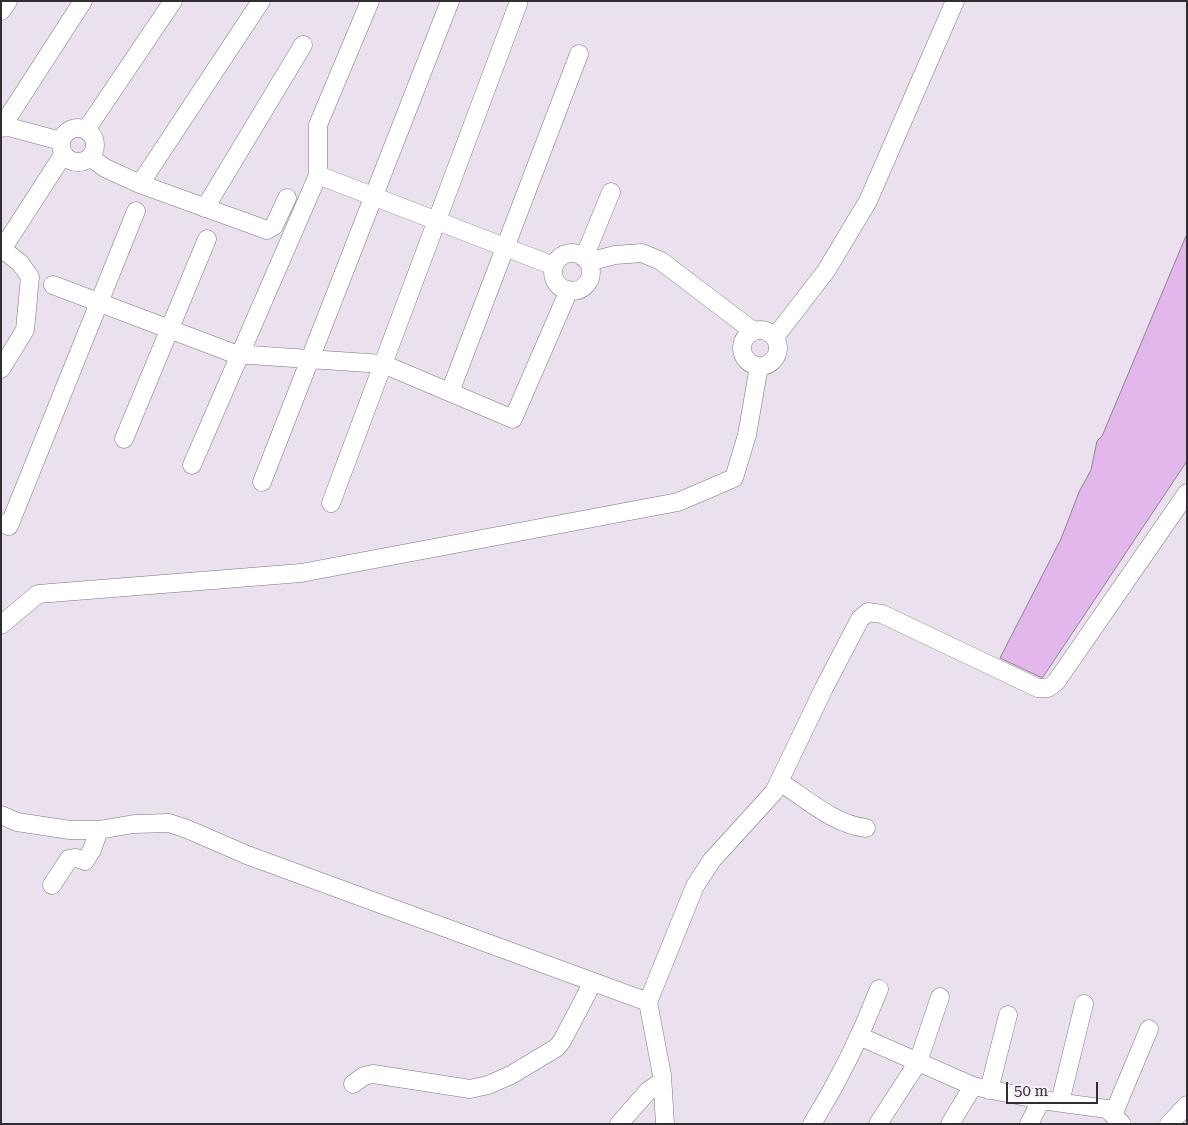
<!DOCTYPE html>
<html>
<head>
<meta charset="utf-8">
<style>
  body { margin:0 }
  #map { position:relative; width:1188px; height:1125px; overflow:hidden; background:#ebe0ee; font-family:"Roboto Serif",serif }
  canvas { display:block }
  .frame { position:absolute; inset:0; border:2px solid #322d33; pointer-events:none }
  .scale { position:absolute; left:1006px; top:1082px; width:92px; height:22px; box-sizing:border-box; border:2px solid #322d33; border-top:0; padding-left:6px; font-size:15px; line-height:18px; white-space:nowrap; color:#322d33; -webkit-text-stroke:4px #f9edfb; paint-order:stroke }
</style>
</head>
<body>
<div id="map">
<canvas width="1188" height="1125"></canvas>
<div class="frame"></div>
<div class="scale">50 m</div>
</div>
<script>
const ctx = document.querySelector('canvas').getContext('2d');
ctx.lineJoin = 'round';
function paint(path, color) { ctx.fillStyle = color; ctx.fill(path, 'evenodd'); }
function trace(path, color, width, dash) { ctx.strokeStyle = color; ctx.lineWidth = width; ctx.lineCap = dash ? 'butt' : 'round'; ctx.setLineDash(dash || []); ctx.stroke(path); }
const building = new Path2D(`
  M1187 234V461L1043 677H1040L1000 658 1061 539 1079 492 1091 470 1097 441 1102 436Z`);
paint(building, '#e3b6ec');
trace(building, '#8e8390', 1);
const minor = new Path2D(`
  M1 11 8 1
  M1 125 61 141
  M61 145a17 17 0 1 1 34 0a17 17 0 1 1-34 0Z
  M1 128 83 1
  M86 130 173 1
  M90 157 105 168 140 184 267 230 274 226 287 198
  M318 175 554 266
  M140 184 261 1
  M205 208 303 45
  M1 251 63 155
  M553 272a19 19 0 1 1 38 0a19 19 0 1 1-38 0Z
  M584 258 611 192
  M588 262 615 255 642 253 661 261 753 331
  M53 285 235 354 383 364 513 419 569 290
  M742 348a18 18 0 1 1 36 0a18 18 0 1 1-36 0Z
  M775 337 826 271 868 201 955 1
  M1 369 25 330 30 277 20 263 2 249
  M450 392 579 54
  M124 439 207 239
  M192 465 318 175V125L370 1
  M262 482 450 1
  M331 503 518 4
  M1 523 9 526 136 211
  M1 625 38 594 301 573 678 502 734 478 747 435 759 366
  M780 782C805 798 835 825 866 828
  M1 815 17 822 70 830H99L134 824 169 823 187 829 247 855 648 1002
  M52 885 69 859 76 858 85 861 92 850 99 830
  M861 1037 973 1086 1041 1100 1107 1109 1122 1124
  M353 1084 364 1076 373 1074 470 1089 488 1085 511 1075 556 1048 562 1041 593 982
  M989 1090 1008 1015
  M1060 1102 1084 1004
  M1113 1115 1149 1029
  M619 1124 648 1091 662 1081
  M665 1124 662 1075 648 1002 695 886 712 860 774 792 824 688 860 619 868 612 882 614 1038 688H1048L1056 682 1187 493
  M812 1124C840 1079 860 1038 879 989
  M878 1124 918 1062 940 997
  M950 1124 973 1086
  M1029 1124 1041 1100
  M1169 1124 1187 1105`);
trace(minor, '#7e7480', 19);
trace(minor, '#fff', 18);
</script>
</body>
</html>
